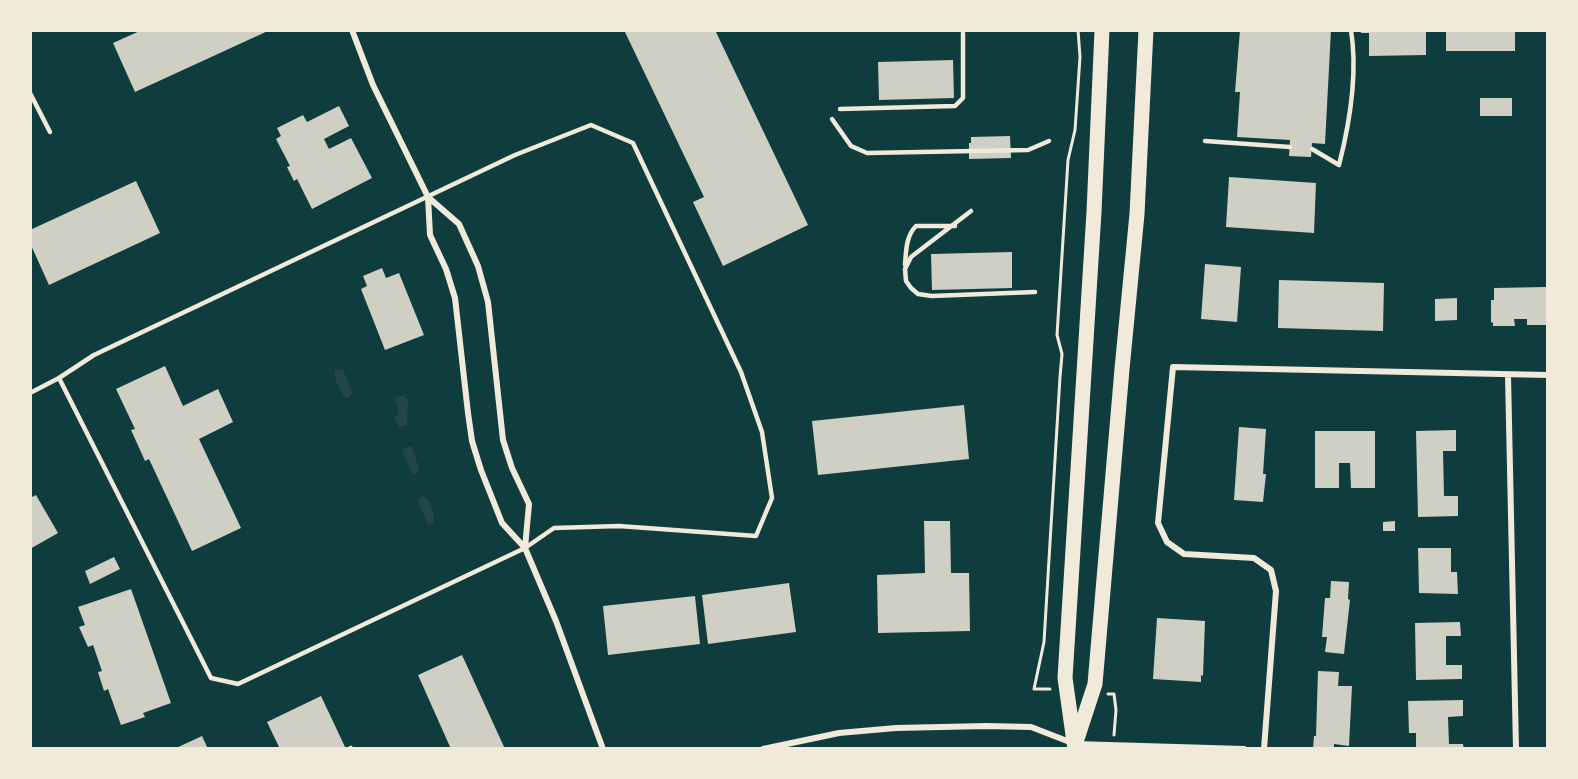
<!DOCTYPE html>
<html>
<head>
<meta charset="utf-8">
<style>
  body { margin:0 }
  #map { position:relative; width:1578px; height:779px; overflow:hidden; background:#0f3d3e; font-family:"Crimson Pro",serif }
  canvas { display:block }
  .frame { position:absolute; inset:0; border:32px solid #f1e9da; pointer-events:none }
</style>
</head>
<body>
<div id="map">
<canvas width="1578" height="779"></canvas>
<div class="frame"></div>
</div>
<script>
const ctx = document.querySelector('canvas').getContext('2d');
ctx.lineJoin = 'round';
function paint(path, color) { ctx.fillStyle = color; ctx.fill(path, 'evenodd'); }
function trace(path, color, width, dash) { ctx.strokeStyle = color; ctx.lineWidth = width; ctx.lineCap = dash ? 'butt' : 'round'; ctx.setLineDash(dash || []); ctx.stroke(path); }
paint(new Path2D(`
  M338 369 343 370 353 393 347 399C340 394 335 380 334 371Z
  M400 396H404L408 400 407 425 399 427 393 417 399 414 395 398Z
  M407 447H412L419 469 416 475 412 474 402 450Z
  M422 496 428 499C431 507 437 516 433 524H428L417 500Z`), '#244646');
paint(new Path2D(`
  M142 30H270L135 92 113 43Z
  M624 30H715L808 225 723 266 693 202 704 197Z
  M1240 30H1331L1325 144 1312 143 1311 157 1289 156 1290 140 1237 137 1240 92H1235Z
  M1361 30H1426V55L1369 56V33H1361Z
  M1446 30H1515V51H1446Z
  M953 60 954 98 879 100 878 62Z
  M1480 98H1512V116H1480Z
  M339 106 349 126 324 139 329 149 351 138 372 178 312 209 297 179 294 181 287 167 290 166 276 139 281 136 277 128 303 115 307 122Z
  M1010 136 1011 158 969 159V143H971V137Z
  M1229 177 1316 183 1314 233 1226 227Z
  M136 181 160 233 49 285 30 243V230Z
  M1012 252V288L932 290 931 254Z
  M1205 264 1241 267 1237 322 1201 319Z
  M382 268 386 278 399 273 424 335 385 350 361 289 367 286 363 276Z
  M1279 280 1384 283 1383 331 1278 328Z
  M1546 287V325H1527V319H1514L1515 326H1493V323L1491 322V300H1494V288Z
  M1457 298V320L1435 321V299Z
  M165 366 183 406 218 389 233 422 199 439 241 528 192 551 149 459 145 461 131 430 135 429 116 389Z
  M964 405 969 459 818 475 812 421Z
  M1239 427 1266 429 1263 474H1266L1263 502 1234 500Z
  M1456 430V451H1443L1444 496H1458V516L1418 517 1416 431Z
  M1315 431H1375V488H1351L1350 463H1339V488H1315Z
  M36 495 58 533 30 549V498Z
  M924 521H950L951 573H969L970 631 878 633 877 575 925 573Z
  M1395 521V531H1383V522Z
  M1418 548H1451V572H1457L1458 594 1419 593Z
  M114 557 120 569 90 584 85 571Z
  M1331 581 1349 582 1348 599 1350 600 1344 654 1325 652 1327 637H1322L1325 598H1330Z
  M789 583 796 632 708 644 702 595Z
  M131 589 171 703 143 713 145 717 121 725 108 689 104 691 98 672 102 671 93 645 88 647 79 627 85 625 78 607Z
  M695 596 700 644 608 655 603 606Z
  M1157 618 1205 621 1203 676 1201 675V682L1153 679Z
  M1460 622 1461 636H1446V665H1462V679L1416 680 1415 623Z
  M462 655 505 749H451L418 675Z
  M1318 671 1339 672 1338 686H1352L1349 746 1334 744V749H1313L1314 736H1316Z
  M321 696 346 749H280L267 722Z
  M1463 700V716L1448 717 1449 744H1463L1464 749H1416V733H1409L1408 701Z
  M202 736 208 749H174Z`), '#cfcfc3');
trace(new Path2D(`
  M1050 689H1034L1044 642 1060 377 1062 354 1057 335 1068 160 1075 130 1080 57 1078 30
  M1108 694H1114L1116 710 1114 735
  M347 749 351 747`), '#f1e9da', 3);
trace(new Path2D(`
  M30 93 50 132
  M840 109 955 106 963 98V33
  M832 119 851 146 867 153 1028 150 1049 141
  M591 125 633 143 741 372 762 432 772 498 756 536 619 526 554 528 525 548 238 684 211 678 59 378 94 355 515 155Z
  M1205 141 1290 147
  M1312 149 1339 165C1350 122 1358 74 1351 30
  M971 211 911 257 905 269 906 281 911 288 918 294 932 296 1035 292
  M905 265C906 251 906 236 916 226H955
  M30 393 59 378`), '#f1e9da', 4.5);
trace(new Path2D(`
  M352 30 373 85 428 197 459 224 478 266 488 302 503 440 512 468 529 504 525 548
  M428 197 430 235 446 269 455 298 468 413 472 441 481 470 502 523 525 548 556 621 603 749
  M1508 375 1516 749
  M763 749 839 733 896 728 986 726 1031 727 1075 744 1244 749
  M1264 749 1276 591 1271 570 1254 558 1184 554 1167 542 1158 523 1173 367 1548 375`), '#f1e9da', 6);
trace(new Path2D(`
  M1076 742 1095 684 1122 369 1137 214 1146 30
  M1075 749 1065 678 1094 212 1102 30`), '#f1e9da', 15);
</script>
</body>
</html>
